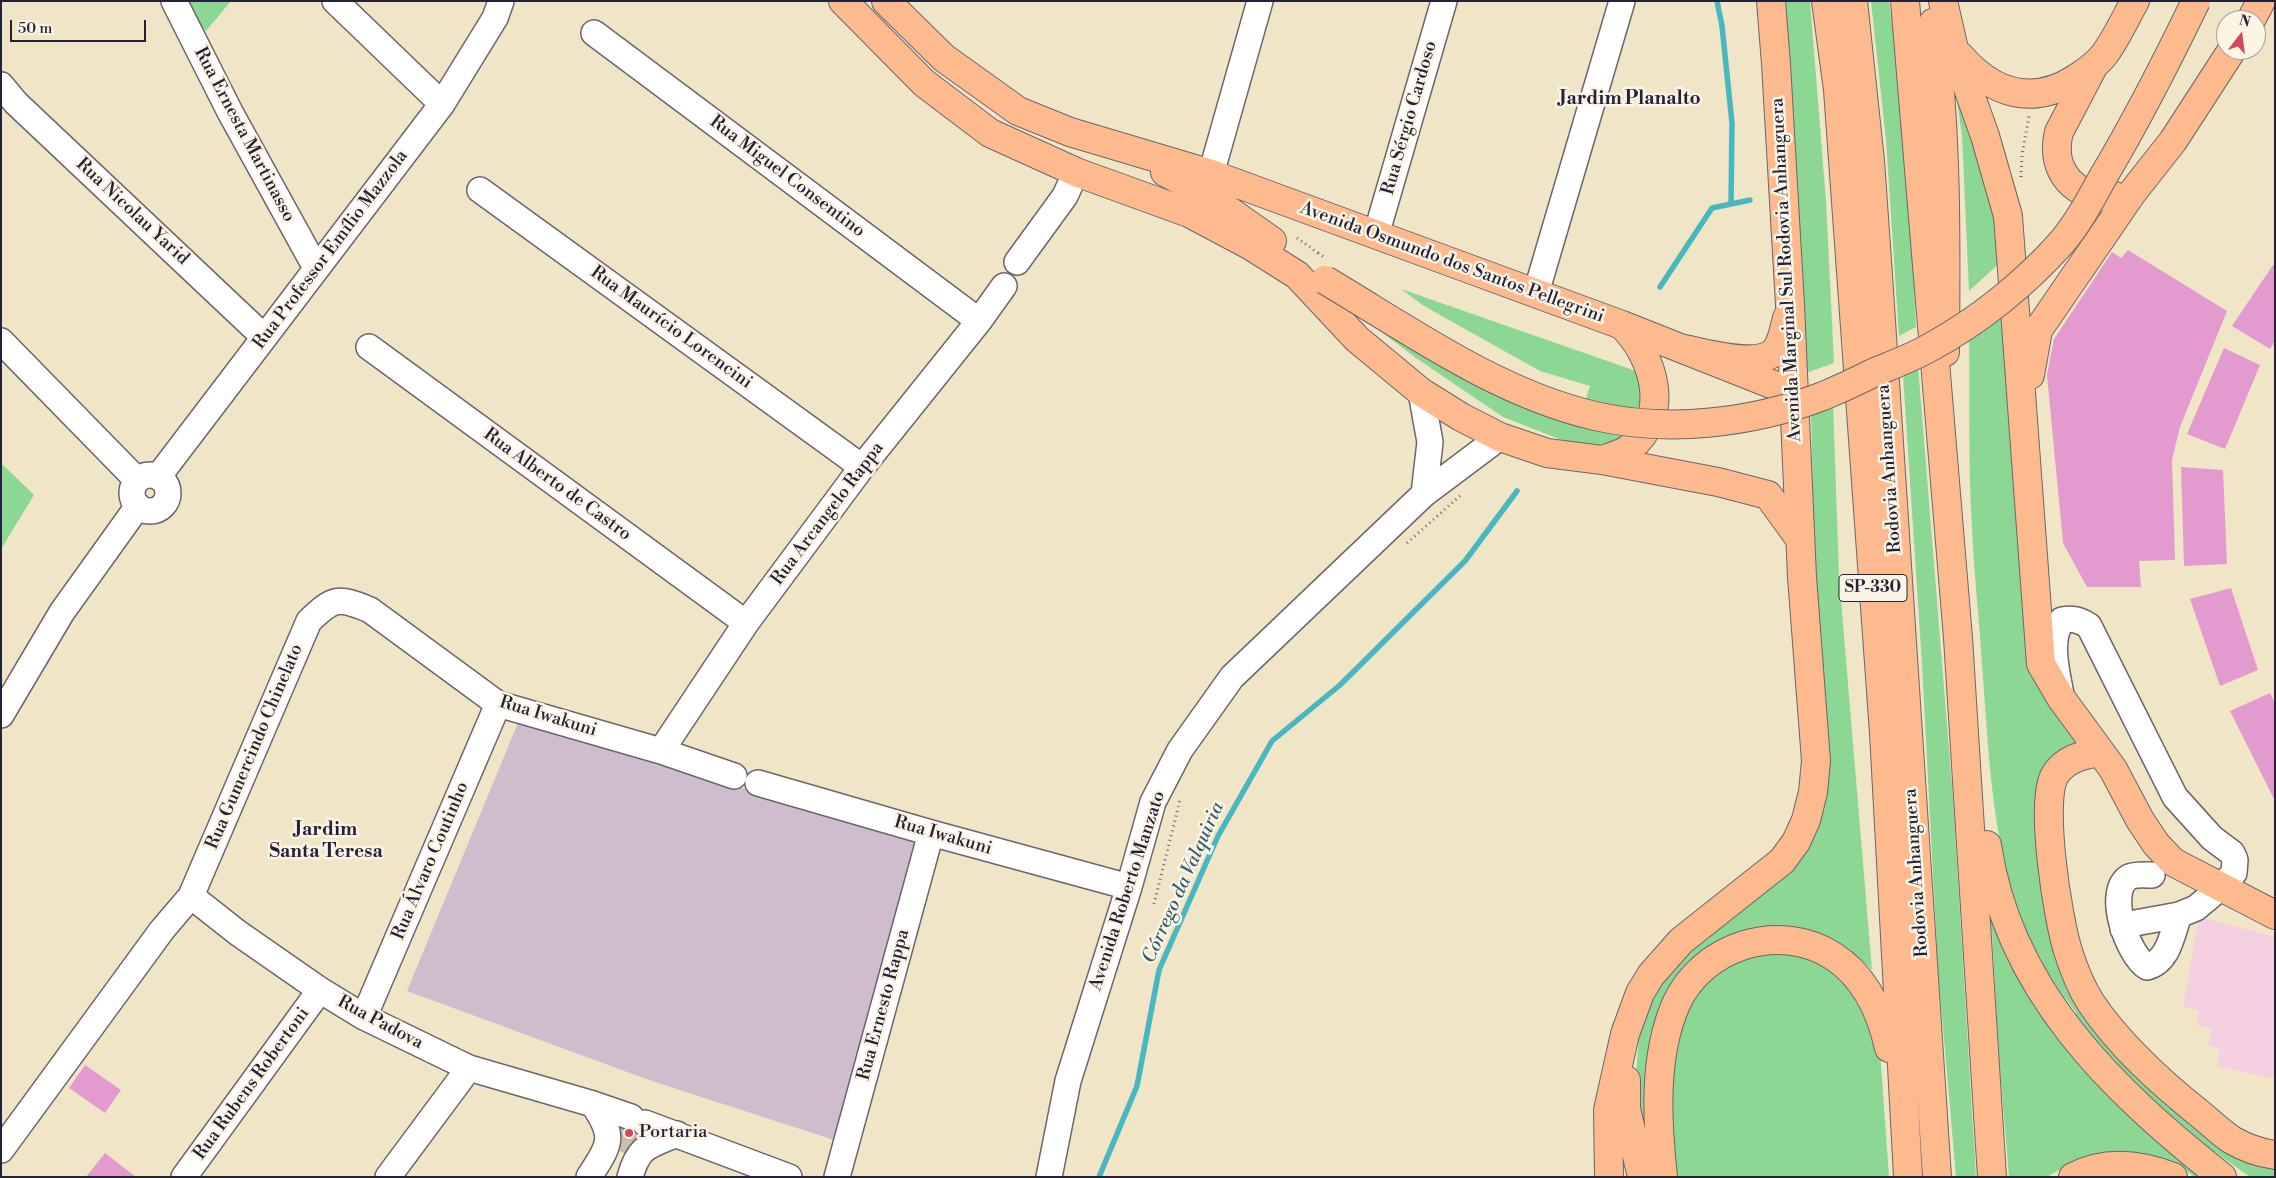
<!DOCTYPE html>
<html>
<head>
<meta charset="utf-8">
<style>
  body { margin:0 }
  #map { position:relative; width:2276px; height:1178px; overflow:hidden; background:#f1e5c7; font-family:"Libre Bodoni",serif }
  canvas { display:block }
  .frame { position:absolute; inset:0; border:2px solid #22223b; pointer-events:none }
  .north { position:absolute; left:2216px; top:10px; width:50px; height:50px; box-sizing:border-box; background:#fcf5e5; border:1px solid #a5a1a1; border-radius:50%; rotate:15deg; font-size:14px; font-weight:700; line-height:20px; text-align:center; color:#22223b }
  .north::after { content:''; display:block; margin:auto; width:18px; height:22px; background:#d1495b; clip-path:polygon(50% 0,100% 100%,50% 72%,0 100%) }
  .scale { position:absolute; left:10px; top:20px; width:136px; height:22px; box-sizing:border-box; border:2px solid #22223b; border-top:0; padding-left:6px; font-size:15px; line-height:18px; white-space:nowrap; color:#22223b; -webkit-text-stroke:4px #fcf5e5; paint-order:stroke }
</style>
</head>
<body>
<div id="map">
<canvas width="2276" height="1178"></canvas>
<div class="frame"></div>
<div class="north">N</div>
<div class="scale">50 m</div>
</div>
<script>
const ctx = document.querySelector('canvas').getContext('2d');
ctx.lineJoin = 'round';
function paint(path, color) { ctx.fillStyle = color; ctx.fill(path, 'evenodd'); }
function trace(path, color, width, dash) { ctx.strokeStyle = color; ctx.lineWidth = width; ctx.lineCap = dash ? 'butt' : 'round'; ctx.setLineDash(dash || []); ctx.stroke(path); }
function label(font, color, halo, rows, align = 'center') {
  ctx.font = font + ' "Libre Bodoni",serif'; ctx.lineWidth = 5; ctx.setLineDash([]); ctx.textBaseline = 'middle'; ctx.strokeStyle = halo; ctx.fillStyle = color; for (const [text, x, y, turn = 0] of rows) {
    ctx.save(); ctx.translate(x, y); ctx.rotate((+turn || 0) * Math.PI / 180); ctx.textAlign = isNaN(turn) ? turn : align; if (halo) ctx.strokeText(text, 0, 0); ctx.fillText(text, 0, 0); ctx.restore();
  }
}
paint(new Path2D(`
  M2199 917 2275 937V1079L2217 1066 2220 1049 2208 1045 2212 1029 2197 1025 2199 1011 2183 1006Z`), '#f3cfdf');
paint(new Path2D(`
  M520 718 736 786 919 839 834 1140 649 1080 407 991Z`), '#cfbdce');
paint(new Path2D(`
  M182 1H231L206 31Z
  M1784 1H1810L1826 201 1834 363 1806 373Z
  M1871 1H1889C1904 110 1911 218 1916 327L1899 336 1886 140Z
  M1951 61 1986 165 2005 258 1969 291 1962 135Z
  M1401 289 1636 371C1649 409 1637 418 1616 448L1572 444 1503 417 1416 358 1371 324 1520 407 1577 426 1590 386 1540 371 1424 306Z
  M2002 310 2035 662 2085 743 2056 759 2067 975 2256 1164 2275 1169V1177H2250L2208 1147 2133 1082 2075 1019 2076 1012C1992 907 1992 792 1982 664 1979 619 1974 574 1972 529 1968 465 1970 400 1969 336Z
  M1918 365 1953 799 1976 1177H1956L1938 970 1922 664 1903 375Z
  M1833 402 1839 576 1872 970 1850 950 1812 932 1681 975 1654 1164 1634 1095 1639 1037 1649 1005 1661 982 1680 959 1761 893 1824 753 1813 497 1811 409Z
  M1 463 34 495 1 549Z
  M1989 907 2014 959 2214 1177H2194L2187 1171 2155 1160 2071 1163 2047 1177H2009L1999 1057 1992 931H1987Z
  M1782 952 1824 962 1855 989 1880 1050 1889 1177H1673L1669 1101 1678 1022 1704 981 1742 956Z`), '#8cd794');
trace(new Path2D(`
  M1717 1 1722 26 1732 123 1731 204
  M1660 287 1712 208 1750 200
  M1099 1177 1137 1086 1159 970 1218 836 1272 741 1340 685 1465 561 1517 491`), '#48b7bf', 5.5);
paint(new Path2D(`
  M2128 250 2227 311 2180 427 2172 460 2175 560 2139 561 2141 587H2087L2063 543 2047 375 2054 339 2112 252 2121 258Z
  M2275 262V341L2270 349 2232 326Z
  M2224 348 2260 365 2225 449 2187 434Z
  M2181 467 2223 470 2227 564 2184 566Z
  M2231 588 2258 670 2220 686 2190 599Z
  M2270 693 2275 703V801L2230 711Z
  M85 1065 121 1090 105 1113 69 1088Z
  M623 1115 647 1121 628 1150 614 1141 621 1130 616 1127Z
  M105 1153 136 1177H86Z`), '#e39bcf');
trace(new Path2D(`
  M618 1136 632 1143`), '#c8beab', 25, [25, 12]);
const minor = new Path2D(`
  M174 1 230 112 316 268
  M335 1 442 104
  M594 33 979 321
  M1 85 16 103 264 337
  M1211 174 1260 1
  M480 190 862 467
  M1376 235 1444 1
  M1017 262 1065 196 1076 172
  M1536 293 1622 1
  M1 341 137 480
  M369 347 746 623
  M1421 392 1430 442 1424 494
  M132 493a18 18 0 1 1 36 0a18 18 0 1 1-36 0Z
  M158 477 442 104 495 18 501 1
  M2061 695C2057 671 2048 641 2062 620 2073 618 2080 620 2089 626L2175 797 2212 838 2232 853 2235 860 2234 873 2221 887 2196 908 2179 915C2172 934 2169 961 2147 967 2128 955 2105 892 2129 877 2135 874 2145 875 2152 875
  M1 715 62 612 138 506
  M661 751 746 623 862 467 979 321 1004 286
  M758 783 931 833 1129 887
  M191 896 238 933 320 990 364 1017 469 1068 593 1104C616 1138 610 1144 589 1177
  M2123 929 2135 923 2179 915
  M364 1017 498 704
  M593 1104 631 1117
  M645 1123 789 1177
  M1 1150 162 930 191 896 309 621C334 597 338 597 370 610L498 704 661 751 734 776
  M184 1177 320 990
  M388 1177 469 1068
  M630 1177C639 1145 649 1146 677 1134
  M837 1177 931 833
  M1049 1177 1068 1081 1129 887 1153 802 1180 750 1232 677 1424 494 1500 437`);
const major = new Path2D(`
  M843 1 924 83 990 133 1076 172 1189 213 1251 246 1297 275 1357 339 1421 392 1461 417 1500 437 1547 453 1602 460 1718 482 1768 495 1800 539
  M886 1 944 58 1018 111 1070 132 1211 174 1622 325 1794 393
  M1943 1 1954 49 1985 136 2008 216 2041 664 2061 698 2113 769 2140 820 2156 844 2173 862 2275 915
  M2251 20 2261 1
  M1933 23C1947 131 1946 242 1945 352
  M1960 56C1992 93 2031 107 2075 79 2086 72 2096 65 2104 55 2116 39 2125 19 2135 1
  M2093 67 2059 132C2049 170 2075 201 2115 196
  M1165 172 1201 191 1272 241
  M2030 375 2038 330 2132 193 2173 141 2232 50
  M1602 460C1611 457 1623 454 1630 448 1671 415 1655 358 1622 325
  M2100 752C2082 755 2065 759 2055 775 2039 801 2058 920 2068 951 2073 967 2082 989 2091 1003 2120 1046 2160 1082 2200 1114 2210 1122 2221 1133 2232 1140 2244 1147 2261 1153 2275 1155`);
const highway = new Path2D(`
  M1826 1 1838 90 1884 733 1908 1177
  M1853 1 1870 161 1878 275 1937 1177
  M1905 1 1958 638 1992 1177
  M1684 349C1706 353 1757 369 1775 351 1782 343 1784 329 1787 318
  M1987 845C2008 990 2112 1090 2222 1177
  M1626 1080V1109L1642 1177
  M1609 1177 1608 1110 1625 1034 1640 993 1651 975 1681 941 1782 861 1796 842 1806 820 1813 792 1816 761 1802 577 1790 305 1776 64 1771 1
  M1663 1177C1657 1121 1653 1057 1676 1004 1702 946 1779 921 1833 956 1866 977 1881 1012 1889 1048
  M2073 1177C2105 1160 2140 1164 2173 1177`);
trace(minor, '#6a666c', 28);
trace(major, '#6a666c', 30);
trace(highway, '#6a666c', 30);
trace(new Path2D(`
  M2255 52 2264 38
  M2021 177 2022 155 2029 116
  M1297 238 1318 253
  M1407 543 1462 494
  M1154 904 1180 800`), '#6a666c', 3, [1, 4]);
trace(minor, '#fff', 25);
trace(major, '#fcba8e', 28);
trace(highway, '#fcba8e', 28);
const majorBridge = new Path2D(`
  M1325 280C1411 331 1497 393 1595 416 1669 433 1753 423 1823 396 1840 389 1857 381 1873 373 1892 365 1911 358 1929 348 1977 322 2025 284 2062 242 2078 223 2091 199 2103 177 2137 120 2167 61 2196 1`);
trace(majorBridge, '#6a666c', 30, []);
trace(new Path2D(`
  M1318 253 1326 258`), '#6a666c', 3, [1, 4]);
trace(majorBridge, '#fcba8e', 28);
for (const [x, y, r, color] of [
  [629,1133,5,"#d1495b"]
]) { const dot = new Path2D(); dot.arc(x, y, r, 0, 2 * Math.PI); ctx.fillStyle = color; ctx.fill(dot); trace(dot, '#fcf5e5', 2); }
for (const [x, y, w] of [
  [1873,588,68]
]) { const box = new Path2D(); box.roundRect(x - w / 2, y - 13.5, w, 27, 4); ctx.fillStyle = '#fcf5e5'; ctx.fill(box); trace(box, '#22223b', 1); }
label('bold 16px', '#22223b', null, [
  ["SP-330",1873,588]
]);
label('18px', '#22223b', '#fcf5e5', [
  ["Rua Sérgio Cardoso",1410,118,-74],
  ["Rua Ernesta Martinasso",244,135,62],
  ["Rua Miguel Consentino",787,177,37],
  ["Rua Nicolau Yarid",132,212,43],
  ["Rua Professor Emílio Mazzola",331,250,-53],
  ["Avenida Osmundo dos Santos Pellegrini",1452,263,20],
  ["Avenida Marginal Sul Rodovia Anhanguera",1787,270,-93],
  ["Rua Maurício Lorencini",671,328,36],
  ["Rodovia Anhanguera",1890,469,-94],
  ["Rua Alberto de Castro",557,485,36],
  ["Rua Arcangelo Rappa",828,514,-53],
  ["Rua Iwakuni",548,717,17],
  ["Rua Gumercindo Chinelato",255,747,-67],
  ["Rua Iwakuni",943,836,16],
  ["Rua Álvaro Coutinho",431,861,-67],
  ["Rodovia Anhanguera",1917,873,-94],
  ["Avenida Roberto Manzato",1128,891,-72],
  ["Rua Ernesto Rappa",884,1005,-75],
  ["Rua Padova",380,1023,28],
  ["Rua Rubens Robertoni",252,1084,-54]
]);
label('18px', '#22223b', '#fcf5e5', [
  ["Portaria",639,1133]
], 'left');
label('bold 19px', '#22223b', '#fcf5e5', [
  ["Jardim Planalto",1630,99],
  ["Jardim",326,830],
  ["Santa Teresa",326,852]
]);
label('italic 19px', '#315e70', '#fcf5e5', [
  ["Córrego da Valquiria",1184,883,-66]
]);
</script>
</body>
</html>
